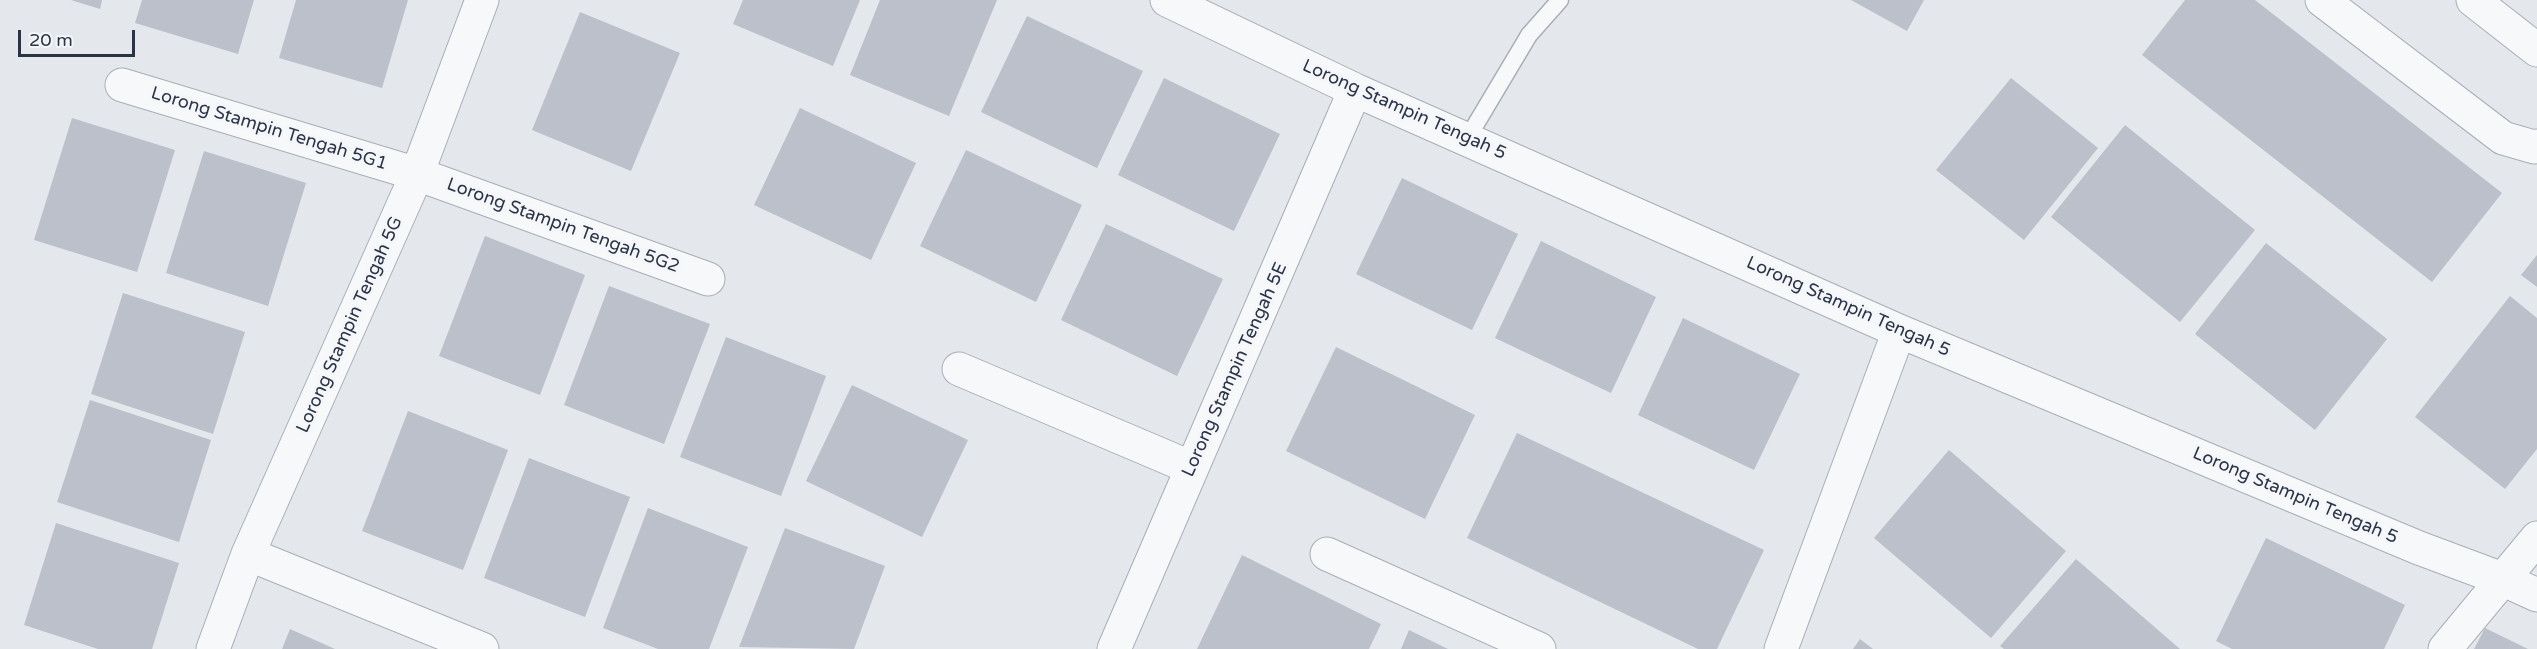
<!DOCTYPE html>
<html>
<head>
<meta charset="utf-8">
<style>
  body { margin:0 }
  #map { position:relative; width:2537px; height:649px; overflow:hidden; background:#e4e7ec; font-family:"Varela Round",sans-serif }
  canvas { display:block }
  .scale { position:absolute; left:18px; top:30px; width:117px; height:27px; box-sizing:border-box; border:3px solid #2b3445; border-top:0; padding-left:8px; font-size:18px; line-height:21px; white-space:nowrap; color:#2b3445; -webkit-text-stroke:4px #f4f6f9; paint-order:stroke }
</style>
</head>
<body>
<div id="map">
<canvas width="2537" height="649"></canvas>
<div class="scale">20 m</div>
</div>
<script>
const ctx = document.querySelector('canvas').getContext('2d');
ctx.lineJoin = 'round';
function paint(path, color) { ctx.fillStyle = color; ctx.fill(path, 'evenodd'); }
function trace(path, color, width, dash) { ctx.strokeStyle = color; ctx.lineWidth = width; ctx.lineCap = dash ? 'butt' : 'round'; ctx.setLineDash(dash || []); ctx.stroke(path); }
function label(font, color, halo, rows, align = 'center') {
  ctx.font = font + ' "Varela Round",sans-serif'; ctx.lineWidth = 6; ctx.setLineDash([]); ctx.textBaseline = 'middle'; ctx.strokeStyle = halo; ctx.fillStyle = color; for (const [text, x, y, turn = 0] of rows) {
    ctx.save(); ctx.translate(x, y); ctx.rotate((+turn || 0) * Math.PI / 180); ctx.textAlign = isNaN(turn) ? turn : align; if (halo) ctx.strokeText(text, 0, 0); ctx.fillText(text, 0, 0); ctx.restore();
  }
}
paint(new Path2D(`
  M71 0H102L100 9Z
  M142 0H254L238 54 135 23Z
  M296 0H408L382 88 279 58Z
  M743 0H860L833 66 733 24Z
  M880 0H997L949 116 850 75Z
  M1851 0H1924L1907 31Z
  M2185 0H2255L2502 193 2432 282 2142 55Z
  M580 12 680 53 631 171 532 130Z
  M1027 16 1143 71 1097 168 981 112Z
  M1164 78 1280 134 1234 231 1118 175Z
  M2011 78 2098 148 2024 240 1936 170Z
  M800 108 916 163 871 260 754 205Z
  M72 118 175 150 137 272 34 240Z
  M2125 125 2255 230 2180 322 2051 217Z
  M966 150 1082 205 1036 302 920 246Z
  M204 151 306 183 268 306 166 273Z
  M1402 178 1518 234 1472 330 1356 274Z
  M1106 224 1223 279 1177 376 1061 320Z
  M485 236 585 275 540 395 439 356Z
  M1541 241 1656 297 1611 393 1495 338Z
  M2266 243 2387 339 2315 430 2195 334Z
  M2537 255V287L2521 275Z
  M609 286 710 324 664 444 564 405Z
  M123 293 245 332 213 434 91 394Z
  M2510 296 2537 318V449L2505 489 2415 417Z
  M1683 318 1800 374 1754 470 1638 415Z
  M726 337 826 376 781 496 680 457Z
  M1336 347 1475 415 1425 519 1286 451Z
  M852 385 968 440 922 537 806 481Z
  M90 400 211 440 179 542 57 502Z
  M408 411 508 450 463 570 362 531Z
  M1517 433 1764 550 1717 649H1698L1467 538Z
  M1949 450 2066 551 1991 638 1874 538Z
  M529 458 630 497 585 617 484 578Z
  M648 508 748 547 709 649H658L603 628Z
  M56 523 179 563 152 649H98L24 625Z
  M785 528 885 566 854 649 739 647Z
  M2266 538 2405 605 2384 649H2232L2216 641Z
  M1242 555 1381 624 1369 649H1197Z
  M2076 559 2180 649H2004L2000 646Z
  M2485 628 2528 649H2474Z
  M290 629 335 649H282Z
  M1409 630 1448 649H1401Z
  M1860 639 1873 649H1853Z`), '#bbc0ca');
const service = new Path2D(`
  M1467 139 1529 35 1560 0`);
const minor = new Path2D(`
  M1167 0 1355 90 1899 331 2419 548 2502 579 2537 595
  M2322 0 2503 138 2534 147 2537 146
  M2473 0 2537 50
  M122 85 417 174 708 279
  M959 369 1192 468
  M248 554 482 649
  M1327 554 1539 649
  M213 649 248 554 417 174 482 0
  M1114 649 1355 90
  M1781 649 1899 331
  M2445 649 2537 538`);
trace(service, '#a9aeb7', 19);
trace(minor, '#a9aeb7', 35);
trace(service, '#f7f8fa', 16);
trace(minor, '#f7f8fa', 33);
label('18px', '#2b3445', '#f4f6f9', [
  ["Lorong Stampin Tengah 5",1404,110,24],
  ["Lorong Stampin Tengah 5G1",269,129,17],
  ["Lorong Stampin Tengah 5G2",563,226,20],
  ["Lorong Stampin Tengah 5",1848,307,24],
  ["Lorong Stampin Tengah 5G",350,325,-66],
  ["Lorong Stampin Tengah 5E",1235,370,-66],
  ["Lorong Stampin Tengah 5",2295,496,23]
]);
</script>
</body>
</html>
